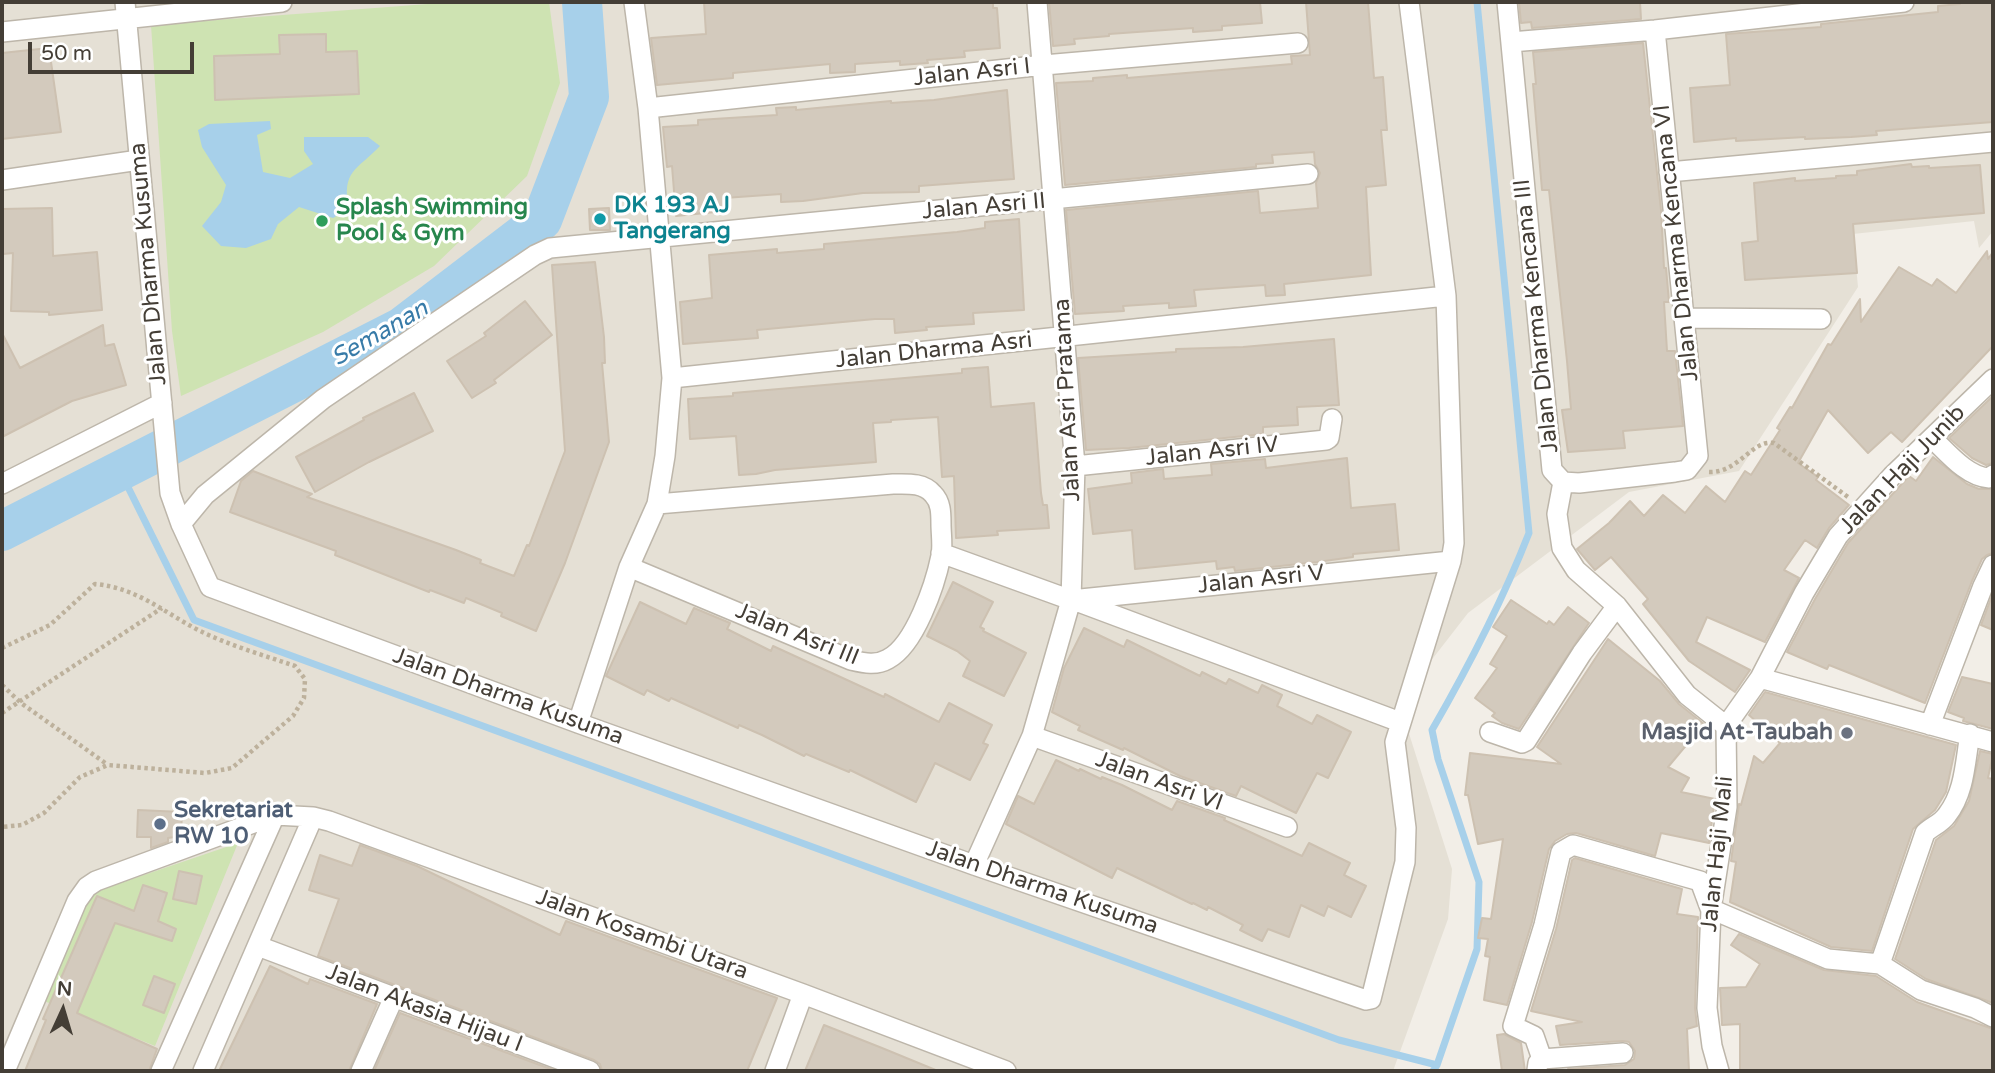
<!DOCTYPE html>
<html>
<head>
<meta charset="utf-8">
<style>
  body { margin:0 }
  #map { position:relative; width:1995px; height:1073px; overflow:hidden; background:#f2eee7; font-family:"Varela Round",sans-serif }
  canvas { display:block }
  .frame { position:absolute; inset:0; border:4px solid #443e36; pointer-events:none }
  .north { position:absolute; left:28px; top:975px; width:70px; height:70px; -webkit-text-stroke:5px #fff; paint-order:stroke; rotate:4deg; font-size:19px; font-weight:700; line-height:28px; text-align:center; color:#443e36 }
  .north::after { content:''; display:block; margin:auto; width:24px; height:32px; background:#443e36; clip-path:polygon(50% 0,100% 100%,50% 72%,0 100%) }
  .scale { position:absolute; left:28px; top:42px; width:166px; height:32px; box-sizing:border-box; border:4px solid #443e36; border-top:0; padding-left:9px; font-size:21px; line-height:24px; white-space:nowrap; color:#443e36; -webkit-text-stroke:5px #fff; paint-order:stroke }
</style>
</head>
<body>
<div id="map">
<canvas width="1995" height="1073"></canvas>
<div class="frame"></div>
<div class="north">N</div>
<div class="scale">50 m</div>
</div>
<script>
const ctx = document.querySelector('canvas').getContext('2d');
ctx.lineJoin = 'round';
function paint(path, color) { ctx.fillStyle = color; ctx.fill(path, 'evenodd'); }
function trace(path, color, width, dash) { ctx.strokeStyle = color; ctx.lineWidth = width; ctx.lineCap = dash ? 'butt' : 'round'; ctx.setLineDash(dash || []); ctx.stroke(path); }
function label(font, color, halo, rows, align = 'center') {
  ctx.font = font + ' "Varela Round",sans-serif'; ctx.lineWidth = 6; ctx.setLineDash([]); ctx.textBaseline = 'middle'; ctx.strokeStyle = halo; ctx.fillStyle = color; for (const [text, x, y, turn = 0] of rows) {
    ctx.save(); ctx.translate(x, y); ctx.rotate((+turn || 0) * Math.PI / 180); ctx.textAlign = isNaN(turn) ? turn : align; if (halo) ctx.strokeText(text, 0, 0); ctx.fillText(text, 0, 0); ctx.restore();
  }
}
paint(new Path2D(`
  M2 2H1993V231L1979 248 1974 221 1853 234 1858 287 1739 471 1629 492 1468 613 1399 702 1452 869 1448 919 1393 1071H2Z`), '#e5e0d5');
paint(new Path2D(`
  M454 2H549L560 83 527 176 434 266 323 332 181 396 172 331 151 25Z
  M238 843 155 1046 44 1001 91 893Z`), '#cee3b2');
paint(new Path2D(`
  M270 121 271 129 257 135 263 172 290 178 313 164 304 151V137H368L380 146C357 170 341 171 349 209L333 218 299 207 278 224 271 239 246 248 221 246 202 226 221 202 226 185 202 147 198 130 209 124Z`), '#a7d0ea');
trace(new Path2D(`
  M120 471 194 620 1339 1040 1437 1065
  M1433 1071 1437 1065 1477 949 1479 882 1438 759 1432 730C1469 666 1502 602 1529 533L1477 2`), '#a7d0ea', 7);
trace(new Path2D(`
  M2 531 402 327 542 220 589 97 582 2`), '#a7d0ea', 40);
const building = new Path2D(`
  M704 2H993V8H997L1000 48 964 51 965 57 927 60 928 63 900 65V61L855 64V72L830 73V64L733 73V78L657 85 651 38 706 34Z
  M1049 2H1260L1262 23 1222 26V30L1193 32V28L1109 34V36L1074 39 1075 44 1053 46Z
  M1306 2H1368L1374 78 1383 77 1387 130H1381L1386 185 1366 187 1371 275 1284 284 1285 295 1266 296 1265 285 1194 290 1196 306 1169 308V303L1123 306 1124 311 1075 314 1066 210 1258 191 1260 213 1318 208 1316 183 1320 173 1315 164 1314 152 1272 155 1273 163 1256 164V167L1065 185 1056 83 1093 81V78L1127 75V78L1292 64 1291 56 1310 55Z
  M1519 2H1640L1641 19 1532 28 1531 22 1521 23Z
  M1959 2H1993V122L1876 131 1877 135 1851 137 1805 139V137L1736 141V138L1694 142 1690 88 1730 85 1726 34 1821 27V24L1938 12V6L1960 4Z
  M326 34V52L357 51 359 94 215 100 214 56 280 54 279 35Z
  M1643 43 1661 210 1664 268H1666L1669 302H1664L1667 351H1675L1683 426 1623 431 1625 448 1568 452 1562 410 1571 409 1567 361 1549 190H1542L1533 84H1536L1533 52Z
  M49 48 61 132 2 139V53Z
  M1007 90 1014 179 919 186V192L863 193 803 201 781 202V194L724 198 725 211 676 216 672 166 667 167 663 127 698 125V120L777 115 776 108 796 107V110L891 101V103L934 100Z
  M1911 164 1912 167 1929 166V168L1980 165 1984 213 1853 224 1857 273 1745 280 1742 243 1758 241 1754 183 1795 178V181L1836 178V176L1857 175V171Z
  M52 208 53 256 97 252 102 310 49 315V312L11 311 13 253 3 254 2 209Z
  M609 208 610 230H590L589 209Z
  M1019 219 1024 310 973 313 974 324 926 327 927 330 895 333 894 319H875L757 330 758 338 683 344 680 302 712 298 709 255 777 249V253L824 249V244L957 232 985 228V222Z
  M1987 251 1988 259 1993 252V346L1902 442 1891 432 1868 453 1828 410 1798 463 1818 477 1816 480 1849 505 1829 528 1817 548 1805 540 1784 570 1799 578 1765 642 1707 617 1696 642 1750 670 1735 692 1689 661 1643 604 1648 599 1611 557 1595 570 1577 549 1609 523 1630 501 1644 516 1663 495 1685 513 1706 486 1725 502 1745 471 1751 475 1780 430 1777 428 1790 407 1792 408 1828 344 1831 345 1860 299 1861 322 1899 267 1932 286 1937 279 1956 293Z
  M595 262 604 337 605 363H602L609 442 565 563 536 631 501 616 502 613 466 598 464 603 430 590 429 592 335 555 336 551 230 512 241 481 253 471 312 494 307 497 456 550 481 560 480 563 514 576 527 545 529 546 565 451 552 265Z
  M525 301 552 335 494 380 496 383 472 398 447 361 486 336 484 333Z
  M103 325 105 346 114 344 126 385 72 401 2 437V333L20 368Z
  M1334 339 1339 405 1297 407 1298 425 1263 427V434L1129 448 1086 450 1078 358 1176 352V349L1243 347Z
  M988 367 991 407 1034 403 1041 493 1043 505H1047L1049 528 997 531 998 535 956 538 954 476 942 477 938 417 891 420V422L873 423 876 462 775 470 756 474 739 475 736 436 690 439 688 399 733 396V393L962 373V369Z
  M414 393 433 431 369 462 315 492 296 457 364 420 363 418Z
  M1993 396V463L1986 465 1972 458 1949 438Z
  M1933 457 1967 484 1979 489H1993V553L1987 555 1982 559 1972 581 1925 703 1829 665 1827 669 1787 652 1815 599 1848 543 1909 476 1916 481Z
  M1347 458 1351 508 1395 504 1399 550 1353 554V557L1317 562 1235 571 1234 567 1217 569 1216 561 1135 569 1132 530 1093 534 1088 489 1132 483 1131 473 1163 469 1164 479 1212 475 1211 464 1265 459 1266 468Z
  M953 582 993 602 980 627 984 629 983 631 1026 653 1004 696 963 676 970 661 957 651 927 636Z
  M1993 593V630L1981 625Z
  M1511 600 1547 624 1549 621 1554 625 1568 607 1589 623 1519 729 1502 723 1492 716 1495 713 1475 698 1497 668 1490 664 1507 636 1493 627Z
  M640 602 686 624 694 608 730 623 727 629 771 651 773 646 884 697 885 694 939 722 949 703 992 725 983 743 988 745 970 780 935 763 916 802 850 770 849 772 806 754 804 756 762 735 739 725 738 728 671 698 669 701 647 690 644 695 606 676Z
  M1084 628 1124 647 1127 640 1200 676 1202 672 1226 684 1229 679 1258 693 1262 685 1282 695 1277 706 1312 724 1317 715 1351 732 1328 778 1317 773 1296 813 1241 786 1236 796 1180 776 1124 748 1123 750 1078 730 1080 726 1052 712 1064 668Z
  M1608 639 1660 681 1679 704 1704 724 1668 767 1689 778 1681 792 1715 799 1709 843 1661 833 1655 856 1576 833 1567 834 1555 841 1549 849 1532 922 1507 1005 1484 1000 1490 957 1485 956 1488 939 1478 938 1482 918 1491 919 1503 839 1478 844 1468 795H1465L1470 753 1561 764 1537 747Z
  M1962 677 1993 684V729L1963 721 1964 718 1948 712Z
  M1765 692 1956 745 1946 792 1935 810 1913 829 1872 951 1831 947 1730 902 1736 862 1731 861 1739 804 1741 805 1754 756 1763 763 1780 743 1749 715Z
  M1980 751 1993 754 1988 778 1993 779V1003L1926 979 1895 959 1936 840 1954 826 1969 801Z
  M1056 760 1079 771 1080 769 1101 779 1102 777 1122 785 1172 810 1177 801 1225 818 1224 820 1302 856 1309 843 1350 863 1344 875 1366 886 1351 917 1328 906 1324 916 1301 905 1289 937 1268 929 1262 941 1240 930 1243 925 1208 907 1207 910 1193 903 1192 904 1117 868 1112 878 1006 824 1018 796 1034 804Z
  M138 810 182 812 181 836 168 838V842L151 848V837H137Z
  M360 845 417 866 560 935 566 921 777 998 747 1071H602L600 1064 594 1060 318 956 339 899 309 890 320 855 352 866Z
  M1575 858 1682 889 1677 914 1698 917 1695 1008 1697 1026 1687 1029 1689 1071H1568V1069L1625 1065 1634 1059 1635 1051 1629 1042 1623 1041 1560 1045 1556 1026 1582 1022 1531 1011 1556 929 1572 860Z
  M179 871 202 876 196 904 173 899Z
  M143 885 167 893 158 921 176 929 172 941 115 923 77 1013 157 1049 149 1071H25L46 1020 43 1019 97 896 134 911Z
  M1739 934 1824 970 1876 976 1917 1002 1993 1029V1071H1740V1024L1722 1025 1720 988 1746 987 1760 964 1731 945Z
  M270 966 308 984 310 979 377 1004 349 1071H219Z
  M154 976 175 984 164 1013 143 1005Z
  M400 1013 556 1071H374Z
  M824 1025 882 1048 938 1071H805Z
  M1504 1034 1521 1043 1525 1071H1502L1497 1035Z`);
paint(building, '#d3cabd');
trace(building, '#cdc1b1', 2);
const street = new Path2D(`
  M125 2 170 493 181 524 210 587 578 723 974 865 1366 1000 1371 999 1405 862 1406 828 1395 742 1451 561 1454 543 1446 296 1409 2
  M1507 2 1552 470 1563 482 1579 483 1675 472 1687 470 1698 456 1655 30
  M2 32 282 2
  M1511 42 1655 30 1904 2
  M648 108 1044 65 1298 43
  M1669 172 1993 142
  M2 180 139 160
  M1684 318 1821 319
  M672 378 1446 296
  M1932 438C1947 452 1967 477 1989 478L1993 475
  M1075 466 1326 440 1329 438 1332 419
  M1563 482 1557 514 1562 548 1576 570 1617 606 1687 695 1726 726
  M2 484 162 403
  M181 524 205 495 323 399 535 255 550 248 1308 174
  M941 553 1071 600 1451 561
  M629 567 851 660C864 663 876 666 888 659 915 645 935 585 941 556 943 546 941 534 941 524 941 513 941 502 933 494 923 482 906 484 893 484L657 504
  M1076 601 1400 722
  M1760 678 1993 742
  M578 723 629 567 657 504 665 456 672 378 648 108 634 2
  M1930 725 1983 586 1993 565
  M1490 732 1522 743 1526 741 1582 653 1617 606
  M1032 736 1287 827
  M974 865 1032 736 1071 600 1075 466 1037 2
  M1711 909 1828 959 1880 964 1921 990 1975 1008 1993 1017
  M258 946 590 1071
  M1880 964 1925 833C1932 826 1941 824 1947 815 1965 792 1965 762 1970 734
  M1542 1059 1534 1036 1513 1026 1544 925 1561 852 1573 845 1700 881 1710 908
  M1537 1070 1538 1063 1542 1059 1623 1053
  M5 1071 77 901 87 887 96 881 275 815 313 817 329 821 803 994 1006 1071
  M161 1071 275 815
  M203 1071 313 817
  M361 1071 394 997
  M775 1071 803 994
  M1719 1071 1712 1046 1707 1008 1711 909 1727 807 1726 726 1760 678 1804 593 1838 536 1892 476 1993 379`);
trace(street, '#bdb6aa', 22);
trace(new Path2D(`
  M1709 472C1739 473 1752 439 1774 443L1848 497
  M2 648 50 625 95 584C137 588 162 611 198 630 228 645 263 655 295 666L305 679 304 698 293 716 232 768 205 773 108 765 80 777 44 813 22 825 2 827
  M2 685 21 703 108 765
  M2 713 162 608`), '#bdb19c', 4.5, [3.5, 3.5]);
trace(street, '#fff', 19);
for (const [x, y, r, color] of [
  [600,219,7,"#0f9aa8"],
  [322,221,7,"#2e9e5b"],
  [1847,733,7,"#6b7280"],
  [160,824,7,"#5c6f8a"]
]) { const dot = new Path2D(); dot.arc(x, y, r, 0, 2 * Math.PI); ctx.fillStyle = color; ctx.fill(dot); trace(dot, '#fff', 2.5); }
label('23px', '#443e36', '#fff', [
  ["Jalan Asri I",972,73,-6],
  ["Jalan Asri II",984,207,-5],
  ["Jalan Dharma Kencana VI",1677,243,-96],
  ["Jalan Dharma Kusuma",149,264,-95],
  ["Jalan Dharma Kencana III",1537,316,-96],
  ["Jalan Dharma Asri",934,351,-6],
  ["Jalan Asri Pratama",1068,400,-93],
  ["Jalan Asri IV",1212,452,-6],
  ["Jalan Haji Junib",1903,470,-46],
  ["Jalan Asri V",1261,580,-6],
  ["Jalan Asri III",797,635,22],
  ["Jalan Dharma Kusuma",508,697,20],
  ["Jalan Asri VI",1159,782,20],
  ["Jalan Haji Mali",1718,854,-84],
  ["Jalan Dharma Kusuma",1042,888,19],
  ["Jalan Kosambi Utara",642,935,20],
  ["Jalan Akasia Hijau I",424,1009,21]
]);
label('bold 23px', '#0d838f', '#fff', [
  ["DK 193 AJ",614,206],
  ["Tangerang",614,232]
], 'left');
label('bold 23px', '#27864d', '#fff', [
  ["Splash Swimming",336,208],
  ["Pool & Gym",336,234]
], 'left');
label('bold 23px', '#5b616d', '#fff', [
  ["Masjid At-Taubah",1833,733]
], 'right');
label('bold 23px', '#4e5e75', '#fff', [
  ["Sekretariat",174,811],
  ["RW 10",174,837]
], 'left');
label('italic 24px', '#387ba8', '#fff', [
  ["Semanan",380,334,-30]
]);
</script>
</body>
</html>
